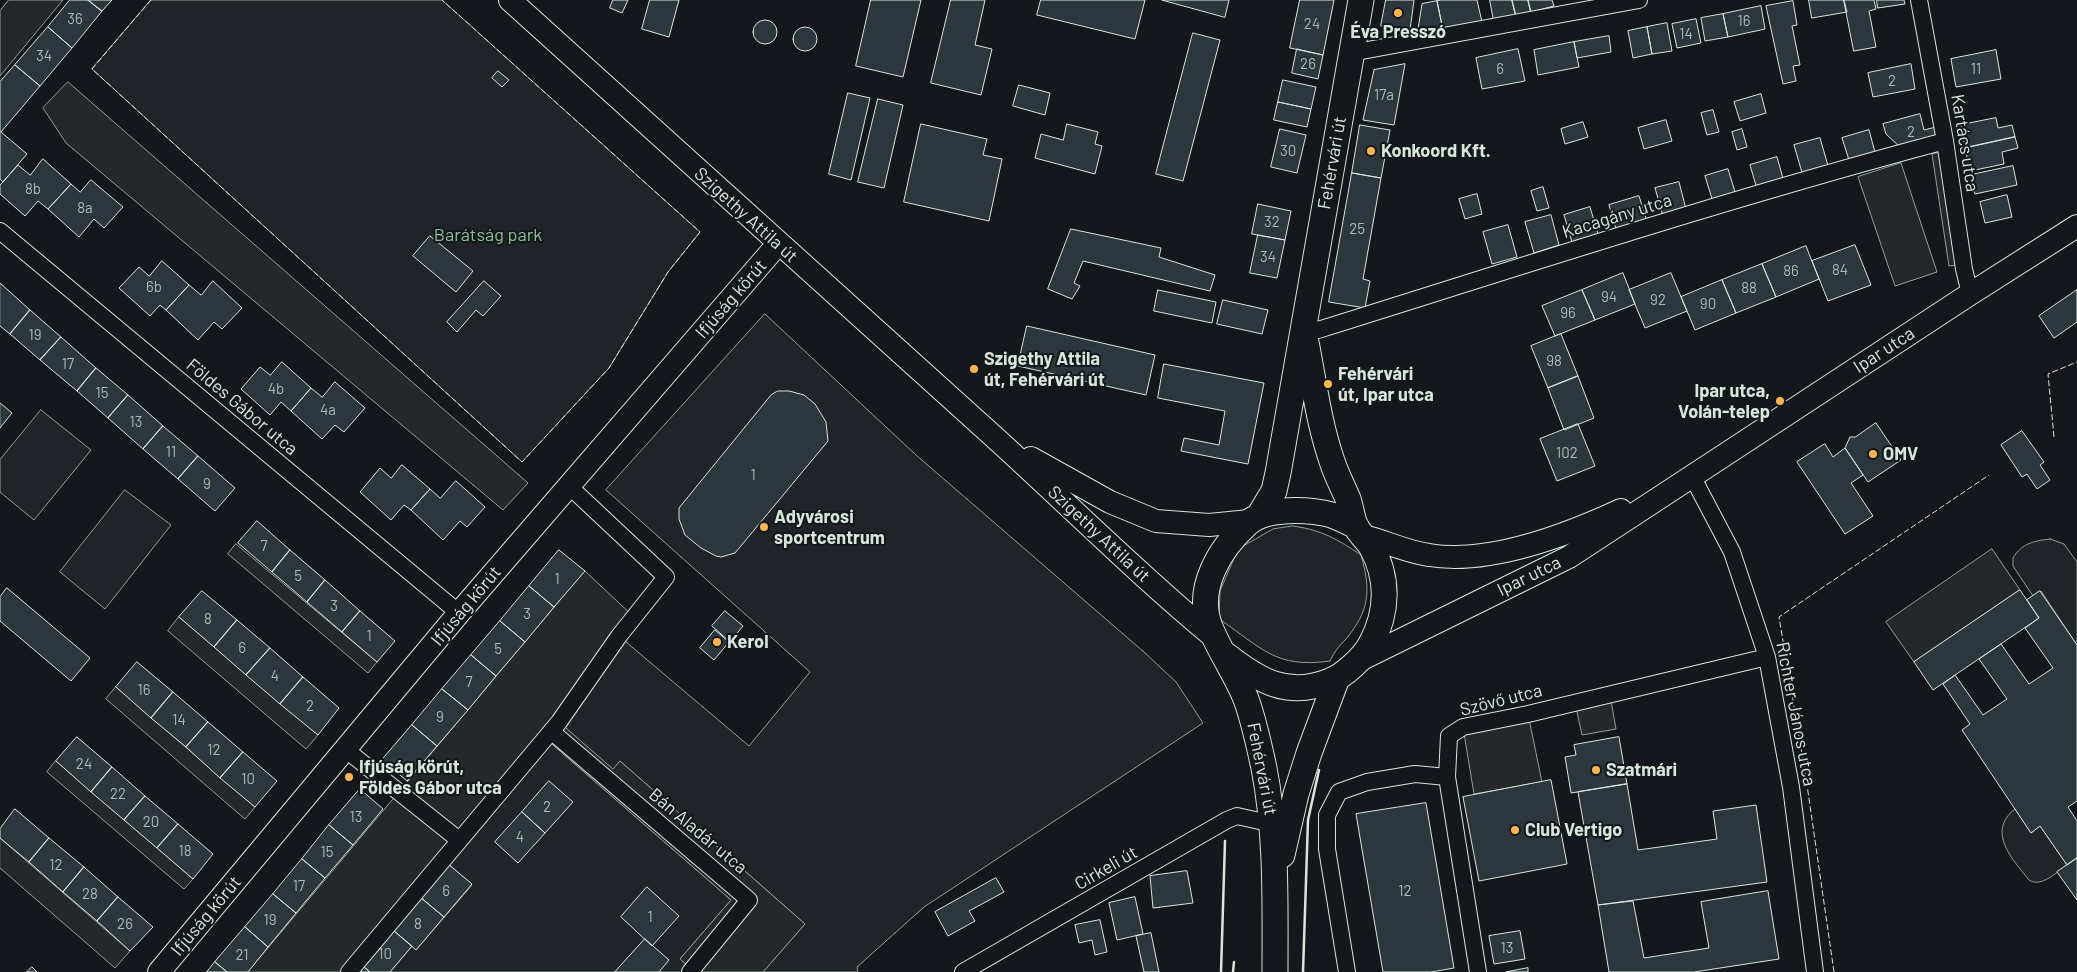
<!DOCTYPE html>
<html>
<head>
<meta charset="utf-8">
<style>
  body { margin:0 }
  canvas { display:block; background:#14181c }
</style>
</head>
<body>
<canvas width="2077" height="972"></canvas>
<script>
const ctx = document.querySelector('canvas').getContext('2d');
ctx.lineJoin = 'round';
function paint(path, color) { ctx.fillStyle = color; ctx.fill(path, 'evenodd'); }
function trace(path, color, width, dash) { ctx.strokeStyle = color; ctx.lineWidth = width; ctx.lineCap = dash ? 'butt' : 'round'; ctx.setLineDash(dash || []); ctx.stroke(path); }
function label(font, color, halo, rows, align = 'center') {
  ctx.font = font + ' Barlow,sans-serif'; ctx.lineWidth = 4; ctx.setLineDash([]); ctx.textBaseline = 'middle'; ctx.strokeStyle = halo; ctx.fillStyle = color; for (const [text, x, y, turn = 0] of rows) {
    ctx.save(); ctx.translate(x, y); ctx.rotate((+turn || 0) * Math.PI / 180); ctx.textAlign = isNaN(turn) ? turn : align; if (halo) ctx.strokeText(text, 0, 0); ctx.fillText(text, 0, 0); ctx.restore();
  }
}
const green = new Path2D(`
  M151 0H442L700 232 668 272 609 368 522 462 92 69Z
  M765 314 916 455 1144 652 1176 682 1203 723 924 907 857 967 858 972H763L805 924 620 761 613 770 559 722 619 636 749 746 810 672 606 490Z
  M41 410 91 450 34 520 0 492V460Z
  M125 490 171 525 105 609 60 572Z
  M1293 526C1322 530 1337 539 1361 555 1371 590 1370 610 1346 639 1339 646 1334 652 1330 661 1275 669 1261 647 1219 619L1220 591 1238 549 1273 529Z
  M2050 539 2064 544 2077 562V645L2041 591 2033 596 2013 566V558C2022 543 2034 541 2050 539Z
  M545 738 731 900 680 959 695 972H390L412 946 416 950 472 885 443 859Z
  M2015 809 2031 833 2040 826 2067 865C2057 872 2041 888 2029 880 2012 859 1986 831 2015 809Z`);
paint(green, '#202428');
trace(green, '#939e99', 1);
const parking = new Path2D(`
  M9 0H63L0 76V11Z
  M68 82 528 483 503 510 66 143 43 108Z
  M1947 152 1963 264 1949 266 1932 154Z
  M1901 163 1937 272 1895 286 1858 177Z
  M236 544 377 662 368 673 228 554Z
  M1992 549 2020 590 1914 662 1886 622Z
  M585 571 634 617 559 722 613 769 620 761 805 924 763 972H695L680 959 731 900 545 738 349 972H248Z
  M179 617 318 735 306 749 168 631Z
  M116 687 255 807 245 819 106 699Z
  M1610 695 1616 729 1582 735 1575 702Z
  M1528 714 1542 782 1474 794 1463 727Z
  M56 761 193 879 184 889 47 772Z
  M0 838 130 951 115 968 0 868Z`);
paint(parking, '#24282b');
trace(parking, '#939e99', 1);
const building = new Path2D(`
  M70 0H88L102 11 72 48 48 27Z
  M88 0H112L102 11Z
  M613 0H628L622 13 610 8Z
  M650 0H679L669 37 642 29Z
  M871 0H921L903 77 856 66Z
  M951 0H985L975 45 992 49 981 95 931 83Z
  M1041 0H1145L1135 39 1037 15Z
  M1162 0H1229L1225 17Z
  M1300 0H1334L1323 55 1290 48Z
  M1386 0H1414L1410 30 1381 26Z
  M1442 0H1477L1482 22 1443 30 1437 1Z
  M1490 0H1512L1516 16 1494 21Z
  M1512 0H1528L1531 12 1516 16Z
  M1528 0H1552L1554 6 1531 12Z
  M1809 0H1844L1847 12 1812 18Z
  M1844 0H1874L1876 9 1869 11 1876 47 1854 51Z
  M1877 0H1904L1905 4 1878 8Z
  M1437 1 1443 30 1417 35 1422 4Z
  M1793 1 1797 25 1792 26 1800 65 1793 66 1796 81 1783 84 1766 6Z
  M1761 6 1765 29 1728 37 1723 14Z
  M1723 14 1728 37 1705 41 1701 18Z
  M1696 19 1701 43 1677 48 1672 24Z
  M753 32a12 12 0 1 1 24 0a12 12 0 1 1-24 0Z
  M1667 23 1672 51 1652 54 1647 27Z
  M793 39a12 12 0 1 1 24 0a12 12 0 1 1-24 0Z
  M48 27 72 48 40 86 15 65Z
  M1647 27 1652 54 1633 58 1628 31Z
  M1193 33 1220 40 1183 181 1156 174Z
  M1609 36 1611 52 1577 58 1574 42Z
  M1574 42 1579 67 1538 75 1534 50Z
  M1297 49 1323 55 1318 79 1292 73Z
  M1518 49 1525 81 1482 89 1476 58Z
  M1996 50 2001 79 1956 87 1951 59Z
  M1405 64 1394 125 1363 120 1374 70Z
  M1911 64 1915 89 1873 97 1868 73Z
  M15 65 40 86 1 132 27 154 3 182 0 179V82Z
  M498 71 509 80 502 87 492 78Z
  M1283 80 1316 87 1311 109 1278 102Z
  M1019 85 1050 93 1045 115 1013 106Z
  M848 93 870 98 851 180 829 174Z
  M1761 94 1766 113 1740 121 1734 102Z
  M878 99 903 105 884 188 858 182Z
  M1278 102 1311 109 1307 127 1274 120Z
  M1713 110 1719 132 1707 135 1701 113Z
  M1920 114 1924 130 1936 127 1939 138 1901 148 1886 134 1883 124Z
  M1996 118 1998 128 2012 125 2015 137 1965 148 1961 125Z
  M1666 120 1672 141 1644 149 1638 128Z
  M1583 122 1588 137 1565 144 1561 129Z
  M921 124 987 139 983 155 1002 159 989 221 904 202Z
  M1067 124 1098 132 1095 144 1102 146 1095 174 1035 158 1041 134 1063 140Z
  M1360 125 1390 130 1381 178 1352 173Z
  M1280 129 1306 135 1297 173 1271 167Z
  M1742 129 1747 147 1737 150 1732 132Z
  M1869 130 1876 156 1850 163 1842 138Z
  M2015 137 2018 148 2002 152 2004 164 1970 171 1965 148Z
  M1820 138 1829 169 1803 176 1794 145Z
  M1777 157 1784 182 1757 189 1750 165Z
  M43 159 71 184 48 209 38 201 25 216 0 194V185L18 165 30 175Z
  M2013 166 2017 185 1975 194 1971 175Z
  M1728 169 1736 195 1713 202 1705 176Z
  M1352 173 1381 178 1363 279 1370 281 1365 308 1329 302Z
  M91 180 123 207 104 228 94 219 79 237 48 209 71 184 80 192Z
  M1679 182 1686 209 1663 216 1655 188Z
  M1543 187 1549 208 1537 211 1531 191Z
  M1477 194 1482 214 1465 219 1459 199Z
  M2007 195 2012 217 1985 223 1980 202Z
  M1639 196 1647 221 1616 229 1609 205Z
  M1258 204 1291 211 1285 240 1252 234Z
  M1590 207 1598 234 1572 242 1564 215Z
  M1551 215 1559 245 1534 253 1525 222Z
  M1508 225 1517 257 1492 264 1483 232Z
  M1071 229 1161 248 1159 257 1215 275 1210 291 1083 261 1074 283 1080 286 1072 299 1048 289Z
  M1258 235 1285 240 1277 278 1250 273Z
  M430 236 473 271 456 292 413 256Z
  M1855 245 1871 285 1828 301 1812 261Z
  M1806 246 1819 279 1776 297 1762 264Z
  M162 261 189 285 166 310 160 305 150 316 119 288 139 267 149 276Z
  M1762 264 1776 297 1736 313 1722 280Z
  M1623 273 1635 304 1595 320 1582 290Z
  M1671 273 1687 311 1645 328 1629 290Z
  M1722 280 1736 313 1695 330 1681 297Z
  M213 281 242 308 222 329 214 322 198 340 166 310 189 285 201 295Z
  M484 281 501 296 483 316 476 310 457 332 447 322Z
  M0 283 30 310 10 334 0 326Z
  M1158 290 1216 302 1212 323 1154 311Z
  M1582 290 1595 320 1555 336 1542 306Z
  M2077 290V322L2054 338 2039 316Z
  M1223 300 1268 310 1262 334 1217 324Z
  M30 310 61 337 40 360 10 334Z
  M1027 326 1155 355 1146 395 1018 366Z
  M1561 334 1578 376 1548 388 1531 346Z
  M61 337 96 368 77 391 40 360Z
  M282 362 311 388 291 411 281 402 270 415 241 389 260 367 270 375Z
  M1164 364 1264 383 1248 464 1181 451 1184 438 1219 445 1225 411 1158 398Z
  M96 368 128 395 108 418 77 391Z
  M1578 376 1594 418 1564 430 1548 388Z
  M335 382 365 408 344 432 335 425 322 439 291 411 311 388 322 397Z
  M778 391H789L804 395 815 404 826 422 828 441 735 553 721 557 716 556 701 548 685 535 679 519V508L771 395Z
  M128 395 163 426 143 449 108 418Z
  M0 403 12 413 0 428Z
  M1876 423 1901 460 1868 482 1845 448 1850 437H1855Z
  M1578 424 1595 466 1557 481 1540 439Z
  M163 426 198 456 178 479 143 449Z
  M2022 431 2044 462 2040 465 2050 480 2037 489 2027 474 2022 477 2001 445Z
  M1825 444 1833 457 1845 448 1863 475 1851 483 1873 516 1845 534 1797 462Z
  M198 456 235 488 215 511 178 479Z
  M402 465 430 489 411 510 404 505 391 520 360 492 380 468 391 478Z
  M456 481 485 507 467 527 460 521 443 540 411 510 430 489 440 498Z
  M257 521 290 550 272 572 238 543Z
  M290 550 325 580 307 602 272 572Z
  M559 550 585 571 554 607 529 586Z
  M325 580 360 611 342 632 307 602Z
  M529 586 554 607 525 642 500 621Z
  M7 588 90 658 71 681 0 621V597Z
  M2020 590 2039 618 1933 690 1914 662Z
  M202 591 237 620 214 647 179 617Z
  M2040 591 2077 645V801L2068 807 2077 821V858L2067 865 2040 826 2031 833 1962 730 1970 724 1943 684 1955 675 1983 715 2007 699 1979 659 2001 644 2029 684 2053 668 2025 628 2039 618 2027 600Z
  M360 611 395 641 377 662 342 632Z
  M725 611 743 626 730 642 712 626Z
  M237 620 270 648 246 675 214 647Z
  M500 621 525 642 496 676 471 655Z
  M715 630 729 642 714 660 700 648Z
  M270 648 303 677 280 704 246 675Z
  M471 655 496 676 468 710 442 689Z
  M137 662 173 692 151 718 116 687Z
  M303 677 339 708 318 735 280 704Z
  M442 689 468 710 437 746 412 725Z
  M173 692 208 722 186 747 151 718Z
  M208 722 243 752 220 778 186 747Z
  M412 725 437 746 407 781 382 760Z
  M77 737 112 767 91 792 56 761Z
  M1619 737 1627 784 1571 793 1565 757 1576 755 1574 745Z
  M243 752 277 781 255 807 220 778Z
  M112 767 145 796 124 820 91 792Z
  M1551 780 1567 864 1479 881 1463 797Z
  M549 781 573 802 545 833 522 812Z
  M1627 784 1638 850 1717 839 1713 811 1756 805 1767 882 1598 905 1578 792Z
  M360 789 383 809 353 845 329 825Z
  M145 796 178 824 157 848 124 820Z
  M1426 803 1454 968 1431 972H1383L1356 814Z
  M15 809 49 838 29 862 0 838V829Z
  M522 812 545 833 518 863 495 842Z
  M178 824 213 854 193 879 157 848Z
  M329 825 353 845 325 878 302 859Z
  M49 838 84 867 63 892 29 862Z
  M2077 858V900L2057 872Z
  M302 859 325 878 296 913 273 894Z
  M448 864 472 884 444 917 420 897Z
  M84 867 118 897 97 921 63 892Z
  M1187 871 1193 903 1153 908 1150 876Z
  M996 878 1004 892 969 911 975 921 948 936 935 912Z
  M647 887 679 916 652 946 621 917Z
  M1768 891 1779 959 1694 972H1609L1598 905 1633 901 1644 958 1709 948 1701 902Z
  M273 894 296 913 268 947 245 927Z
  M118 897 153 927 130 951 97 921Z
  M420 897 444 917 416 950 393 930Z
  M1135 897 1143 934 1117 940 1109 903Z
  M1100 920 1107 952 1095 955 1092 940 1079 943 1075 925Z
  M388 926 412 946 390 972H370L358 962Z
  M245 927 268 947 248 972H227L215 962Z
  M1520 931 1525 959 1494 964 1489 936Z
  M1151 933 1159 972H1144L1136 936Z
  M645 939 669 960 659 972H615Z
  M215 962 227 972H207Z
  M358 962 370 972H349Z
  M32 967 37 972H27Z
  M1528 968V972H1506Z`);
paint(building, '#2c363c');
trace(building, '#d8e6dc', 1);
const street = new Path2D(`
  M1919 0 1945 141 1964 269 1970 294
  M1351 53 1639 0
  M0 231 459 613
  M1303 327 1318 330C1526 265 1734 197 1945 141
  M1692 476 1732 552 1767 657 1791 787 1815 972
  M551 731 749 900 690 972
  M345 749 459 840
  M349 972 559 722 619 636 666 577 569 486
  M963 972 1227 820 1237 816 1273 824
  M1347 972 1327 849V815L1339 792 1367 782 1415 774 1447 777
  M1478 972 1447 777 1449 736 1463 727 1528 714 1767 657`);
const secondary = new Path2D(`
  M510 0C667 142 824 284 982 426 1060 496 1134 571 1215 638
  M1031 458 1110 502 1156 521 1209 525 1250 521
  M1363 536C1385 541 1406 552 1429 555 1489 565 1567 535 1621 510
  M1358 661 1569 557 1970 294 2077 226
  M159 972 459 613 778 244`);
const primary = new Path2D(`
  M1259 516 1274 491 1278 473 1361 0
  M1226 655C1259 681 1288 698 1330 681 1344 676 1364 657 1371 644 1388 612 1389 578 1371 546 1366 539 1359 533 1355 525 1352 517 1351 508 1348 499 1343 487 1337 476 1333 464 1319 425 1314 383 1306 342
  M1282 855 1296 794 1309 753 1337 678
  M1275 972C1275 904 1277 835 1264 768 1259 745 1254 721 1246 699 1236 674 1220 652 1210 627 1195 588 1220 548 1248 523 1266 507 1309 509 1332 515 1340 518 1348 522 1356 526`);
trace(street, '#d8e6dc', 18);
trace(secondary, '#d8e6dc', 24);
trace(primary, '#d8e6dc', 27);
trace(street, '#14181c', 16);
trace(secondary, '#14181c', 22);
trace(primary, '#14181c', 25);
trace(new Path2D(`
  M151 0 92 69 522 462 609 368 668 272 700 232 442 0
  M2054 437 2048 374 2077 362
  M1834 972 1806 778 1779 617 1989 475`), '#d8e6dc', 1, [6, 2.5]);
trace(new Path2D(`
  M1221 972 1225 841
  M1233 972 1234 962
  M1303 972 1308 820 1319 770`), '#d8e6dc', 2.5);
for (const [x, y, r, color] of [
  [1398,13,5,"#ffb74d"],
  [1371,151,5,"#ffb74d"],
  [974,369,5,"#ffb74d"],
  [1328,384,5,"#ffb74d"],
  [1780,401,5,"#ffb74d"],
  [1873,454,5,"#ffb74d"],
  [764,527,5,"#ffb74d"],
  [717,642,5,"#ffb74d"],
  [1596,770,5,"#ffb74d"],
  [349,777,5,"#ffb74d"],
  [1515,830,5,"#ffb74d"]
]) { const dot = new Path2D(); dot.arc(x, y, r, 0, 2 * Math.PI); ctx.fillStyle = color; ctx.fill(dot); trace(dot, '#14181c', 2); }
label('15px', '#adbab4', null, [
  ["36",75,19],
  ["16",1744,21],
  ["24",1312,24],
  ["14",1686,34],
  ["34",44,56],
  ["26",1308,64],
  ["6",1500,69],
  ["11",1976,69],
  ["2",1892,81],
  ["17a",1384,95],
  ["2",1911,132],
  ["30",1288,151],
  ["8b",33,189],
  ["8a",85,208],
  ["32",1272,222],
  ["25",1357,229],
  ["34",1268,257],
  ["84",1840,270],
  ["86",1791,271],
  ["6b",154,287],
  ["88",1749,288],
  ["94",1609,297],
  ["92",1658,300],
  ["90",1708,304],
  ["96",1568,313],
  ["19",35,335],
  ["98",1554,361],
  ["17",68,364],
  ["4b",276,389],
  ["15",102,393],
  ["4a",328,410],
  ["13",136,422],
  ["11",171,452],
  ["102",1567,453],
  ["1",753,475],
  ["9",207,484],
  ["7",264,546],
  ["5",298,576],
  ["1",557,579],
  ["3",334,606],
  ["3",527,614],
  ["8",208,619],
  ["1",369,636],
  ["6",242,648],
  ["5",498,649],
  ["4",275,676],
  ["7",469,682],
  ["16",144,690],
  ["2",310,706],
  ["9",440,717],
  ["14",179,720],
  ["12",214,750],
  ["24",84,764],
  ["10",248,779],
  ["22",118,794],
  ["2",547,807],
  ["13",356,817],
  ["20",151,822],
  ["4",520,837],
  ["18",185,851],
  ["15",327,852],
  ["12",56,865],
  ["17",299,886],
  ["6",446,891],
  ["12",1405,891],
  ["28",90,894],
  ["1",650,917],
  ["19",270,920],
  ["26",125,924],
  ["8",418,924],
  ["13",1507,948],
  ["10",385,954],
  ["21",242,955]
]);
label('bold 18px', '#d8e6dc', '#14181c', [
  ["Éva Presszó",1398,32,"center"],
  ["Konkoord Kft.",1381,151],
  ["Szigethy Attila",984,359],
  ["út, Fehérvári út",984,380],
  ["Fehérvári",1338,374],
  ["út, Ipar utca",1338,395],
  ["Ipar utca,",1770,391,"right"],
  ["Volán-telep",1770,412,"right"],
  ["OMV",1883,454],
  ["Adyvárosi",774,517],
  ["sportcentrum",774,538],
  ["Kerol",727,642],
  ["Ifjúság körút,",359,767],
  ["Földes Gábor utca",359,788],
  ["Szatmári",1606,770],
  ["Club Vertigo",1525,830]
], 'left');
label('18px', '#d8e6dc', '#14181c', [
  ["Kartács utca",1965,143,81],
  ["Fehérvári út",1332,163,-80],
  ["Szigethy Attila út",746,215,42],
  ["Kacagány utca",1617,216,-17],
  ["Ifjúság körút",731,299,-49],
  ["Ipar utca",1884,350,-33],
  ["Földes Gábor utca",242,407,40],
  ["Szigethy Attila út",1099,534,43],
  ["Ipar utca",1529,576,-26],
  ["Ifjúság körút",466,606,-50],
  ["Szövő utca",1501,700,-14],
  ["Richter János utca",1796,714,79],
  ["Fehérvári út",1262,769,79],
  ["Bán Aladár utca",698,831,40],
  ["Cirkeli út",1106,868,-30],
  ["Ifjúság körút",206,916,-50]
]);
label('18px', '#8ac095', '#14181c', [
  ["Barátság park",488,235]
]);
</script>
</body>
</html>
